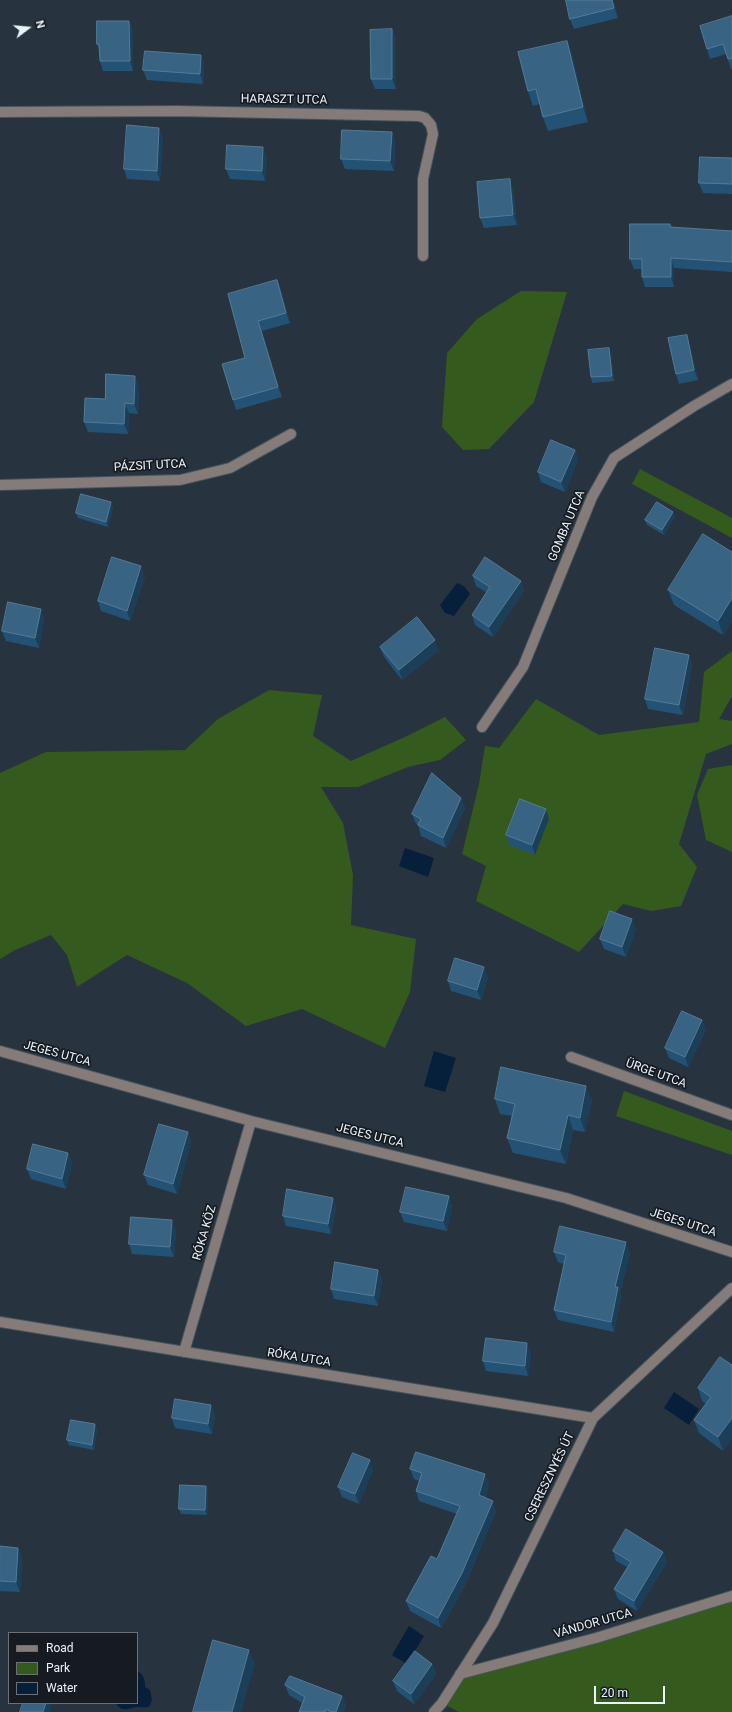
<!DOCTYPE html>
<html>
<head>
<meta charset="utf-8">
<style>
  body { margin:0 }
  #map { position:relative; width:732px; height:1712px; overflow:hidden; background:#27343f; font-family:Roboto,sans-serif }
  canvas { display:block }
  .legend { position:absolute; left:8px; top:1632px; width:130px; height:72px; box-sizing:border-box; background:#151b20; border:1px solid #6b7177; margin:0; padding:5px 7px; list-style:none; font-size:12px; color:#ebf3fa }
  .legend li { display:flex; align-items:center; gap:8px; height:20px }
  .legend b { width:20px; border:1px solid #6b7177 }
  .north { position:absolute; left:8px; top:8px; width:40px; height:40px; -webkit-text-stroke:3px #151b20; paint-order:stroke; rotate:74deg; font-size:11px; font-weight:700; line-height:16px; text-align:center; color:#ebf3fa }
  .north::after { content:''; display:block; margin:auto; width:14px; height:18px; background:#ebf3fa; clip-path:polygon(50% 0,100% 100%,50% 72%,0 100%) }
  .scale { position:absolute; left:594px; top:1686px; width:71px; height:18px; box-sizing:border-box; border:2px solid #ebf3fa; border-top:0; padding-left:5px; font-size:12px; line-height:14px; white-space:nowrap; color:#ebf3fa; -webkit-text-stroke:3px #151b20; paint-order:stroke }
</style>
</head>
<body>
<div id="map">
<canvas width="732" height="1712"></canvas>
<ul class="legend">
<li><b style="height:5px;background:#857c79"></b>Road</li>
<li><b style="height:11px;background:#355a1d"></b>Park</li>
<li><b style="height:11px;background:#061f3b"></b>Water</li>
</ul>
<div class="north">N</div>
<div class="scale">20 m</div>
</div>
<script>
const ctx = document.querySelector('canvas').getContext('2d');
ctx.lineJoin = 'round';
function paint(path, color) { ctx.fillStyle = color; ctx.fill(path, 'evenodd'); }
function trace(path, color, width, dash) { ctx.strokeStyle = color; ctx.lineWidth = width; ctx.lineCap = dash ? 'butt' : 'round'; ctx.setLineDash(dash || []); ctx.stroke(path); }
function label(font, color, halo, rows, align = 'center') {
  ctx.font = font + ' Roboto,sans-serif'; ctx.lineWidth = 3.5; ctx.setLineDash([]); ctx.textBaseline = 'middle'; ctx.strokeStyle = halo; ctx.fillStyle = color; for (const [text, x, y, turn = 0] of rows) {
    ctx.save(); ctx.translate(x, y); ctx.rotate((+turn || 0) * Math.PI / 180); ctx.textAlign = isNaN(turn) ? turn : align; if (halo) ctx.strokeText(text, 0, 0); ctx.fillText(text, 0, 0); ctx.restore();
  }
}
paint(new Path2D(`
  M521 291 567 292 534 402 489 449 463 450 442 427 447 353 477 319Z
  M640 469 732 518V538L632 484Z
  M732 651V696L719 719 732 721V744L706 754 679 844 697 867 681 906 651 911 623 904 579 952 476 901 486 866 462 854 479 784 485 746 499 748 536 699 599 735 699 722 704 672Z
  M269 690 322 695 313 736 351 761 405 737 445 717 466 740 440 760 408 767 358 787H321L343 823 353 875 351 925 416 939 410 992 385 1048 302 1009 246 1026 187 983 127 955 77 987 67 955 51 935 15 950 0 959V773L46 752 185 750 218 719Z
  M732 765V852L706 840 697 795 708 769Z
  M624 1091 732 1131V1155L616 1116Z
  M732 1596V1712H459L442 1703 460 1674Z`), '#355a1d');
paint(new Path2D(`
  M457 583 464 586 470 594 454 616 445 613 440 605Z
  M405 848 434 858 428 877 399 866Z
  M434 1051 456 1058 445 1092 424 1086Z
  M674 1392 699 1409 689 1425 664 1408Z
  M409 1626 424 1636 407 1664 392 1655Z
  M137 1671C144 1674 145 1680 145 1687L150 1690 152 1700 149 1707C144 1708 141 1707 136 1707 128 1709 120 1712 116 1703H137Z`), '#061f3b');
const minor = new Path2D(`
  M0 112 176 111 419 116 425 118 431 125 433 134 423 179V256
  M0 485 180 480 230 468 291 434
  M482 727 523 667 592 497 614 458 694 406 732 384
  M0 1051 251 1121 566 1198 732 1252
  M571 1057 732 1115
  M0 1322 593 1418
  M184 1352 251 1121
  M460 1674 596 1638 732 1596
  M434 1712 442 1703 493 1623 593 1418 732 1288`);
trace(minor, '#46535d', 12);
trace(minor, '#857c79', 10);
paint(new Path2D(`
  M566 0H613L618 18 574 29 570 19Z
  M732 16V69H731L726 54 710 59 707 49Z
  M129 21 133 32V71H103L100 61V53L97 44Z
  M392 29 396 40V89H375L371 79Z
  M567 41 572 55 588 122 548 131 543 117 540 104 533 106 528 91Z
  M201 55 204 65 203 84 147 80 143 70Z
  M392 132 395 142 394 171 345 169 341 159Z
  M163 138 160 181 127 179 124 169Z
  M267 157 265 181 230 179 226 169Z
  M732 158V194L703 193 699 183Z
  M513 189 517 225 484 228 480 218Z
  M670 224 672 227 732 231V272L674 268V287H645L642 277V269H634L630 259Z
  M277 280 281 290 290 323 262 331 282 397 236 410 233 400 245 358 228 294Z
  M690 345 698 380 679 384 676 374Z
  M611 353 614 381 592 383 591 377Z
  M139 386 138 414 129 413 128 434 88 432 84 422 105 399Z
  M575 450 578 460 565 492 541 482 538 472Z
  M113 507 108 527 78 518 76 513Z
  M673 512 675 517 664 535 647 525 645 520Z
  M732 552V621L723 635 674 605 668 590Z
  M145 576 130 621 101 611 98 601Z
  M473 576 521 581 524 591 493 637 475 625 472 615 486 592 476 586Z
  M44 619 39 648 6 641 2 631Z
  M380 647 439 650 402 680 384 657Z
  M689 655 692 665 683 715 648 709 645 699Z
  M461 798 465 808 446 848 421 836 418 825 416 824 412 814Z
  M549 819 535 855 509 845 506 835Z
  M636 929 626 957 604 949 600 939Z
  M488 977 481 1000 451 991 448 981Z
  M702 1020 706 1030 688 1067 669 1058 665 1048Z
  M495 1099 592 1100 585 1132 573 1130 566 1164 513 1153 507 1138 512 1116 500 1114Z
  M188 1132 191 1142 177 1194 148 1185 144 1175Z
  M68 1153 72 1163 66 1189 31 1179 27 1169Z
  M449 1196 452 1206 447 1231 404 1222 400 1212Z
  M333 1198 336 1208 331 1234 286 1226 283 1216Z
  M176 1230 174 1257 132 1254 129 1244Z
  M554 1252 630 1253 620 1293 621 1297 614 1332 558 1320 554 1310 564 1264 558 1262Z
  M378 1270 382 1280 378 1306 334 1299 331 1289Z
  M531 1353 528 1376 486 1371 483 1361Z
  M732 1365 723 1451 699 1433 694 1420 706 1404 702 1401 698 1388Z
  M215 1415 212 1434 175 1428 172 1418Z
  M97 1429 94 1450 69 1445 67 1440Z
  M410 1469 489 1484 485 1498 496 1511 466 1583 441 1628 410 1611 406 1601 437 1559 457 1514 419 1501 416 1491 419 1481 414 1479Z
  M373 1470 359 1504 342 1497 338 1487Z
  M206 1486 208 1491 207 1515 181 1514 179 1509Z
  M0 1546 18 1548 22 1558 20 1592 0 1591Z
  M613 1551 663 1552 667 1562 637 1611 618 1599 614 1589 627 1567 616 1561Z
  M432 1664 436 1674 414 1704 397 1691 393 1681Z
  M285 1685 342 1696 346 1706 343 1712H299L302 1703 289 1695Z`), '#245275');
paint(new Path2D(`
  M612 0H613L618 18 614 8Z
  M129 21 133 32V71L130 61Z
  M392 29 396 40V89L392 79Z
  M567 41 572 55 588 122 583 107Z
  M201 55 204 65 203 84 200 74Z
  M159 128 163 138 160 181 157 171Z
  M392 132 395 142 394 171 390 161Z
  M263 147 267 157 265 181 262 171Z
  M510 179 513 189 517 225 513 215Z
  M671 258 674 268V287L671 277Z
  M277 280 281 290 290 323 286 313Z
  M258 321 262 331 282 397 278 387Z
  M687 335 690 345 698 380 694 370Z
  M609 348 611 353 614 381 612 376Z
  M135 376 139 386 138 414 134 404Z
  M125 403 129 413 128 434 124 424Z
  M575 450 578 460 565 492 561 482Z
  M111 502 113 507 108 527 106 522Z
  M673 512 675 517 664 535 662 530Z
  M141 566 145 576 130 621 127 611Z
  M521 581 524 591 493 637 489 627Z
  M732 598V621L723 635 718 621Z
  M41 609 44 619 39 648 35 638Z
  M435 640 439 650 402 680 399 670Z
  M689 655 692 665 683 715 679 705Z
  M461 798 465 808 446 848 443 838Z
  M546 809 549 819 535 855 532 845Z
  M632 919 636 929 626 957 622 947Z
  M484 967 488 977 481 1000 477 990Z
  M702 1020 706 1030 688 1067 685 1057Z
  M586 1086 592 1100 585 1132 580 1118Z
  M568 1115 573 1130 566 1164 560 1150Z
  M188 1132 191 1142 177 1194 173 1184Z
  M68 1153 72 1163 66 1189 62 1179Z
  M449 1196 452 1206 447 1231 443 1221Z
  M333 1198 336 1208 331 1234 328 1224Z
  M172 1220 176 1230 174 1257 170 1247Z
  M626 1242 630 1253 620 1293 621 1297 614 1332 611 1322 615 1287Z
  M378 1270 382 1280 378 1306 374 1296Z
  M527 1343 531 1353 528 1376 525 1366Z
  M211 1405 215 1415 212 1434 208 1424Z
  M732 1418V1439L723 1451 718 1437Z
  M95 1424 97 1429 94 1450 92 1445Z
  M370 1460 373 1470 359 1504 355 1494Z
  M485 1474 489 1484 482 1505 479 1495Z
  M206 1486 208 1491 207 1515 205 1510Z
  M493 1501 496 1511 466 1583 441 1628 438 1618Z
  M18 1548 22 1558 20 1592 16 1582Z
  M663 1552 667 1562 637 1611 634 1601Z
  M249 1650 255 1664 241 1712H232Z
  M432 1664 436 1674 414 1704 411 1694Z
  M342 1696 346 1706 343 1712H336Z
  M46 1703H52L50 1712H43Z`), '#1c3f59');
const building = new Path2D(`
  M566 0H612L614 8 570 19Z
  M732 16V58L728 59 723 44 707 49 700 26Z
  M97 21H129L130 61H100L99 44H97Z
  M392 29V79H371L370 30Z
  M567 41 583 107 543 117 536 89 528 91 518 52Z
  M145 51 201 55 200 74 143 70Z
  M127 125 159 128 157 171 124 169Z
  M342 130 392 132 390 161 341 159Z
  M227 145 263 147 262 171 226 169Z
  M700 157 732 158V184L699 183Z
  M510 179 513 215 480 218 477 182Z
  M630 224H670V227L732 231V262L671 258V277H642V259H630Z
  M277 280 286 313 258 321 278 387 233 400 222 364 245 358 228 294Z
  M687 335 694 370 676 374 668 338Z
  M609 348 612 376 591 377 588 350Z
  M106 374 135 376 134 404 125 403 124 424 84 422 85 398 105 399Z
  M551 440 575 450 561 482 538 472Z
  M81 494 111 502 106 522 76 513Z
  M657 502 673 512 662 530 645 520Z
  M703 534 732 552V598L718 621 668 590Z
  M112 557 141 566 127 611 98 601Z
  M485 557 521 581 489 627 472 615 490 587 473 576Z
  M8 602 41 609 35 638 2 631Z
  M417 617 435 640 399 670 380 647Z
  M655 648 689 655 679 705 645 699Z
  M432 773 461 798 443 838 418 825 421 819 412 814Z
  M520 799 546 809 532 845 506 835Z
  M610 911 632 919 622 947 600 939Z
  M455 958 484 967 477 990 448 981Z
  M682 1011 702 1020 685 1057 665 1048Z
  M501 1067 586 1086 580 1118 568 1115 560 1150 507 1138 515 1104 495 1099Z
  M159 1124 188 1132 173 1184 144 1175Z
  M33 1144 68 1153 62 1179 27 1169Z
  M406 1187 449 1196 443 1221 400 1212Z
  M287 1189 333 1198 328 1224 283 1216Z
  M131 1217 172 1220 170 1247 129 1244Z
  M560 1226 626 1242 615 1287H618L611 1322 554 1310 566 1255 554 1252Z
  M335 1262 378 1270 374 1296 331 1289Z
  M486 1338 527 1343 525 1366 483 1361Z
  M720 1357 732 1365V1418L718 1437 694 1420 711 1397 698 1388Z
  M175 1399 211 1405 208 1424 172 1418Z
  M71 1420 95 1424 92 1445 67 1440Z
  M416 1452 485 1474 479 1495 493 1501 462 1573 438 1618 406 1601 431 1556 437 1559 460 1506 416 1491 422 1473 410 1469Z
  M353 1453 370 1460 355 1494 338 1487Z
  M180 1485 206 1486 205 1510 179 1509Z
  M626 1529 663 1552 634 1601 614 1589 631 1562 613 1551Z
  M0 1546 18 1548 16 1582 0 1581Z
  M213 1640 249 1650 232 1712H193Z
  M415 1651 432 1664 411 1694 393 1681Z
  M290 1676 342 1696 336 1712H331L326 1709 325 1712H299L305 1697 285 1685Z
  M23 1703H46L43 1712H20Z`);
paint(building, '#396383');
trace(building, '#557a96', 1);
label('12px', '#ebf3fa', '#151b20', [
  ["HARASZT UTCA",284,100,1],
  ["PÁZSIT UTCA",150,466,-3],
  ["GOMBA UTCA",567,526,-67],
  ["JEGES UTCA",57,1054,15],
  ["ÜRGE UTCA",656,1074,20],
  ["JEGES UTCA",370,1136,14],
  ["JEGES UTCA",683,1223,18],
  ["RÓKA KÖZ",205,1233,-74],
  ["RÓKA UTCA",299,1358,9],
  ["CSERESZNYÉS ÚT",550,1477,-64],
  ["VÁNDOR UTCA",593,1624,-16]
]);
</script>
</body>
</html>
